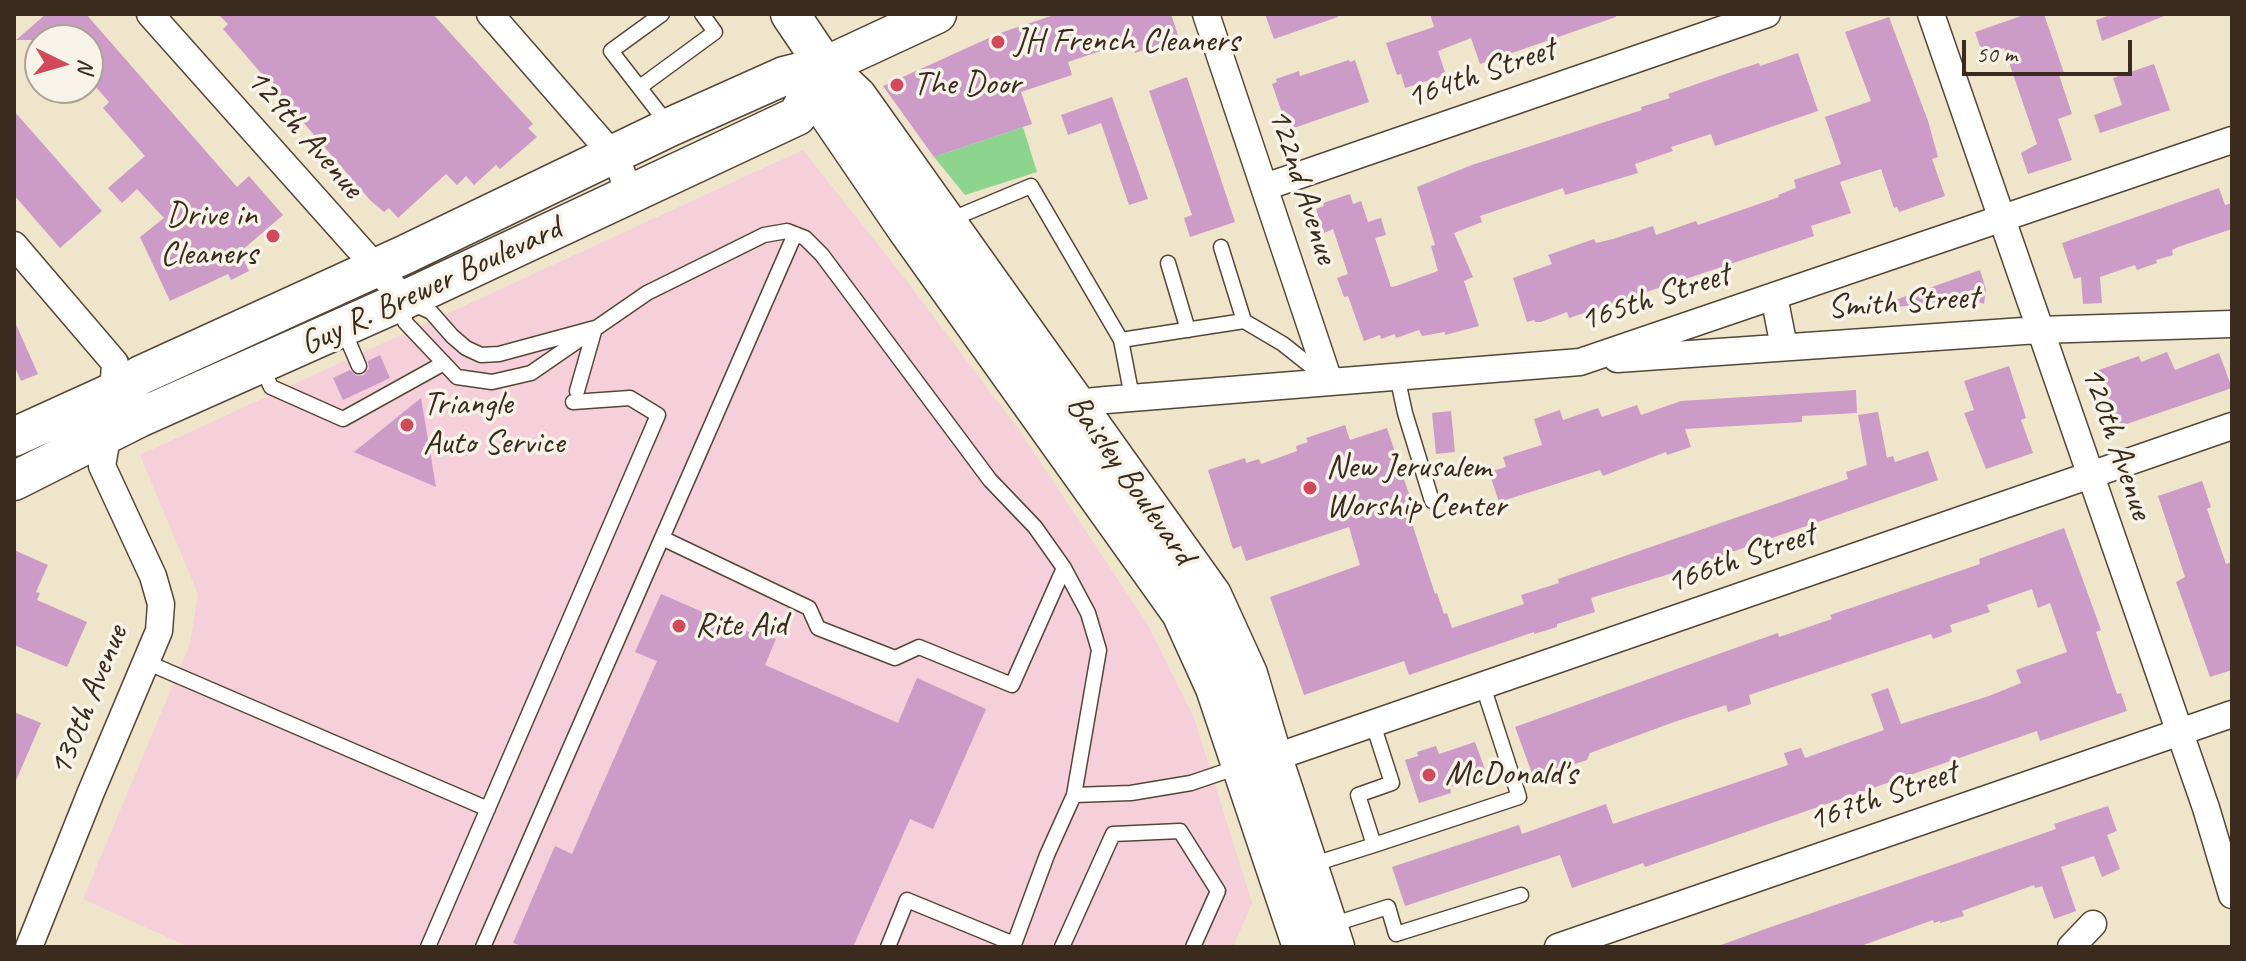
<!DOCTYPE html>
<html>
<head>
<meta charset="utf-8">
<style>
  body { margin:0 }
  #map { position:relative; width:2246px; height:961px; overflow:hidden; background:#efe5ca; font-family:Caveat,sans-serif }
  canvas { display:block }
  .frame { position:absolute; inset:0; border:16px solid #3b2a1e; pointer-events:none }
  .north { position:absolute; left:24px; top:24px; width:80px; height:80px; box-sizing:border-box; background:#f7f3e8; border:2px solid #aca397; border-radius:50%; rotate:95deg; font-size:22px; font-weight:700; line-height:32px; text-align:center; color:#3b2a1e }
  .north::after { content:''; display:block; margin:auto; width:28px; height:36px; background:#d1495b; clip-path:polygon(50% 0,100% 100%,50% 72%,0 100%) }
  .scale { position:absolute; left:1962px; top:40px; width:170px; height:36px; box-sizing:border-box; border:4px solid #3b2a1e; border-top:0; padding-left:10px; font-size:24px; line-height:28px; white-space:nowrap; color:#3b2a1e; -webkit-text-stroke:6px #f7f3e8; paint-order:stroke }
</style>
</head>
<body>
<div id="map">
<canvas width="2246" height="961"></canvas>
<div class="frame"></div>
<div class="north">N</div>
<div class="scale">50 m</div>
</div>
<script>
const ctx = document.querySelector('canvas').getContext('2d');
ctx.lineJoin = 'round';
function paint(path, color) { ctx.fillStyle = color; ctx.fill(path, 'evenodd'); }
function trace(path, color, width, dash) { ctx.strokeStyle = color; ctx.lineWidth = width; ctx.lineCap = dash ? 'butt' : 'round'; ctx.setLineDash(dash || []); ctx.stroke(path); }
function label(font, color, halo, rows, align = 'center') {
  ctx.font = font + ' Caveat,sans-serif'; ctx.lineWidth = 7; ctx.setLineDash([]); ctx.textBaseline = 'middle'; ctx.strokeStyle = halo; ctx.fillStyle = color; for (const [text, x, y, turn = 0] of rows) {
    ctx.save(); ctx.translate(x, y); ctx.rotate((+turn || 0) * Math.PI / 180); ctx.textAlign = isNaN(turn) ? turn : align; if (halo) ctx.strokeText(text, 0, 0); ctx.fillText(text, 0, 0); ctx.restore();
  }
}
paint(new Path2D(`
  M803 150 905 279 1019 430 1148 625 1194 718 1252 903 1233 947H189L83 899 190 644 198 594 140 455Z`), '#f5cfd9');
paint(new Path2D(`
  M1023 127 1037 172 965 195 934 157Z`), '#8dd48f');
paint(new Path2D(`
  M46 14H86L237 187 249 176 283 215 240 252 249 271 231 280 228 274 170 301 140 237 164 218 137 189 122 203 108 188 145 156 103 108 109 102 88 78V40H16Z
  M218 14H433L533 124 528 128 537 137 500 169 496 165 474 185 466 176 457 185 446 174 398 218 389 208 384 212 370 200 223 29 228 24Z
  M1057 14H1171L1179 38 1135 53 1130 41 1068 62 1072 75 1021 92 1032 124 934 157 883 86 1000 33Z
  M1265 14H1338V17L1274 39Z
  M1430 14H1616V17L1480 64 1471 38 1438 51 1446 75 1405 88 1401 74 1397 75 1386 43 1434 27Z
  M2027 14H2044L2064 73 2059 75 2072 114 2058 119 2072 160 2028 174 2021 153 2037 144 2004 48 1983 55 1975 32Z
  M2113 14H2163L2164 16 2102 41 2096 20Z
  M1889 17 1928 121 1938 157 1932 159 1945 196 1899 212 1897 207 1894 208 1881 169 1840 182 1851 213 1811 226 1814 236 1569 318 1567 312 1541 322H1535L1534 320 1527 322 1513 278 1552 264 1548 255 1594 239 1596 243 1613 239 1653 226 1656 235 1696 221 1698 225 1779 197 1778 195 1796 188 1794 180 1841 164 1825 117 1871 101 1845 32Z
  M1798 53 1818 111 1715 146 1711 134 1671 147 1673 151 1635 164 1638 173 1565 195 1563 188 1480 216 1482 222 1454 233 1473 277 1464 281 1479 326 1445 335V332L1422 336 1419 330 1396 338 1395 334 1381 339 1380 335 1364 341 1348 296 1344 297 1337 278 1348 274 1333 229 1324 233 1316 209 1324 206 1323 203 1350 194 1353 204 1361 201 1368 222 1381 218 1386 235 1375 238 1391 287 1396 286 1438 271 1431 246 1435 245 1417 187 1472 165 1642 110 1641 107 1670 98 1668 94 1737 70 1759 63 1760 66Z
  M1349 60 1350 62 1355 60 1369 102 1288 130 1272 84 1277 82 1276 79 1299 71 1300 76Z
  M2154 64 2170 110 2100 133 2094 115 2122 105 2113 78Z
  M1187 77 1235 222 1190 237 1184 218 1192 215 1149 91Z
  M1112 97 1148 199 1129 205 1101 123 1068 135 1061 115Z
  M14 111 102 211 60 248 14 195Z
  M2219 188 2225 205 2232 203V229L2178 247 2172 250 2173 255 2156 260 2157 263 2137 270 2135 265 2100 277 2102 303 2083 304 2081 277 2074 279 2062 243Z
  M1980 270 1986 290 1984 304 1971 299 1897 307 1895 300Z
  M14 320 38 374 21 381 14 365Z
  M2167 352 2175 370 2219 353 2232 388 2115 428 2096 371 2139 356 2141 362Z
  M380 355 390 378 343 400 333 378 350 370 357 376 364 375 369 368 368 361Z
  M2009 366 2026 418 2021 420 2033 453 1986 469 1964 413 1974 410 1964 381Z
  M1856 390 1857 413 1802 416V422L1685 429 1691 447 1667 455 1666 452 1603 476 1600 470 1499 502 1489 472 1506 467 1503 457 1542 445 1534 419 1560 410 1563 420 1598 408 1602 417 1637 405 1641 415 1681 401Z
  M421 398 436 487 354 452Z
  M1451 411 1455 452 1436 454 1432 413Z
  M1878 412 1887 458 1893 456 1895 462 1928 451 1938 480 1663 576 1591 598 1595 612 1557 624V627L1534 634V632L1409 675 1404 661 1304 695 1270 597 1360 565 1349 527 1246 561 1241 546 1233 549 1208 470 1245 458 1246 463 1259 459 1261 464 1297 451 1296 446 1308 442 1306 438 1345 425 1350 440 1387 428 1413 506 1407 508 1435 594 1437 593 1444 614 1447 613 1452 628 1524 604 1521 595 1559 583 1558 579 1848 479 1846 472 1867 465 1858 415Z
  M2202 481 2211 507 2207 509 2226 564 2232 562V670L2210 677 2176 582 2185 577 2158 496Z
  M2064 528 2101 630 2096 632 2117 694 2121 693 2127 711 2040 741 2037 731 1645 867 1643 863 1572 888 1560 855 1405 906 1392 867 1519 825 1522 834 1606 804 1613 824 1788 765 1784 753 1801 748 1805 758 1884 730 1871 694 1888 688 1901 724 1989 696 2021 683 2016 670 2067 652 2050 603 2038 608 2032 589 1987 605 1990 612 1950 625 1952 632 1933 639 1931 634 1749 695 1751 704 1728 712 1726 705 1674 722 1590 753 1587 760 1539 776V773L1533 776 1515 727 1752 642 1778 633 1779 637 1832 619 1830 615 1980 564 1979 559Z
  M14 550 48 565 36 592 40 593 37 600 87 622 67 667 14 645Z
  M661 594 758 636 760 631 776 639 765 665 898 723 917 678 986 709 933 829 910 819 853 947H523L513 943 555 846 572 854 657 661 635 652Z
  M14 712 41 723 14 785Z
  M1475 742 1487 775 1450 787 1451 793 1419 803 1405 760 1418 756 1417 752 1436 746 1439 754Z
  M2108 806 2117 831 2107 835 2120 869 2102 877 2094 856 2061 867 2076 911 2054 919 2042 886 2035 888 2034 885 1962 911 1964 916 1940 923V921L1934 923 1933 920 1858 947H1721V945L1765 929 2019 842 2056 829 2054 824Z`), '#cd9bc8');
const lane = new Path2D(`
  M662 14 611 51 670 127
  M640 87 715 32 702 14
  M947 221 1031 186 1121 340 1132 397
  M1168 263 1188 330
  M1244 321 1283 344 1322 375
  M595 328 499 354 481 355 466 348 452 336 431 312 405 300V322L457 377 492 382 531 373 647 293 764 235 787 231 805 238 822 255 990 480 1035 527 1064 568 1088 613 1099 650 1074 795 1047 855 1013 947
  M343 329 359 366
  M1121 340 1244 321 1221 247
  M261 365 271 387 343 419 444 363
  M1397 376 1405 413 1432 501
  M577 391 595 328
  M662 538 809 608 818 628 895 658 919 647 1012 685 1064 568
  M146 662 488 809
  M1074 795 1131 793 1191 783 1238 767
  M1374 845 1519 797 1483 686
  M1308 866 1374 845 1358 795 1392 783 1373 724
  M1328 926 1388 907 1396 934 1521 895
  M428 947 658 415 630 398 573 402
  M483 947 795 234
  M888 947 907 900 1014 944
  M1062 947 1113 834 1180 831 1218 891 1193 947`);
const street = new Path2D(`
  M150 14 405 300
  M490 14 613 155 622 173 628 195
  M1206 14 1329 381
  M1931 14 2206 808 2232 895
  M1265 187 1767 14
  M14 245 115 363 112 410 102 466 153 576 161 604 159 631 91 792 29 947
  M1774 296 1784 347
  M1617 359 2038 330 2232 324
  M1064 409 1075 403 1106 400 1580 362 2232 140
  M1273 758 2232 426
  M1558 947 2232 714
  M2071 947 2093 924`);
const secondary = new Path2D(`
  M790 14 825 66 857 96 1212 595 1248 674 1273 758 1335 947
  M825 66 827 112 906 228 1181 613 1215 688 1302 947
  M14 437 113 392 141 375 404 255 670 127 784 76 825 66 937 14
  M14 481 139 418 415 295 797 116 825 66`);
trace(lane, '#564638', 17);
trace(street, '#564638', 29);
trace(secondary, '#564638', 41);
trace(lane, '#fff', 14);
trace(street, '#fff', 26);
trace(secondary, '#fff', 38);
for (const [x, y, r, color] of [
  [998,42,8,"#d1495b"],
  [897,85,8,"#d1495b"],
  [273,236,8,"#d1495b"],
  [407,425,8,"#d1495b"],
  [1310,488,8,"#d1495b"],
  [679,626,8,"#d1495b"],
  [1429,775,8,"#d1495b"]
]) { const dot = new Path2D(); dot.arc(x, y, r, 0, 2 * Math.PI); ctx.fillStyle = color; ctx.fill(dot); trace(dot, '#f7f3e8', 3); }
label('34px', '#3b2a1e', '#f7f3e8', [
  ["JH French Cleaners",1014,42],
  ["The Door",913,85],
  ["Drive in",257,216,"right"],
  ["Cleaners",257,255,"right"],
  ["Triangle",423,405],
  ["Auto Service",423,444],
  ["New Jerusalem",1326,468],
  ["Worship Center",1326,507],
  ["Rite Aid",695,626],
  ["McDonald's",1445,775]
], 'left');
label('34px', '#3b2a1e', '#f7f3e8', [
  ["164th Street",1481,74,-19],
  ["129th Avenue",304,134,49],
  ["122nd Avenue",1302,186,72],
  ["Guy R. Brewer Boulevard",431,287,-25],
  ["165th Street",1655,298,-18],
  ["Smith Street",1903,303,-4],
  ["120th Avenue",2116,443,71],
  ["Baisley Boulevard",1130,480,55],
  ["166th Street",1741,559,-19],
  ["130th Avenue",89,701,-68],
  ["167th Street",1883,797,-19]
]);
</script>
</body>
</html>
